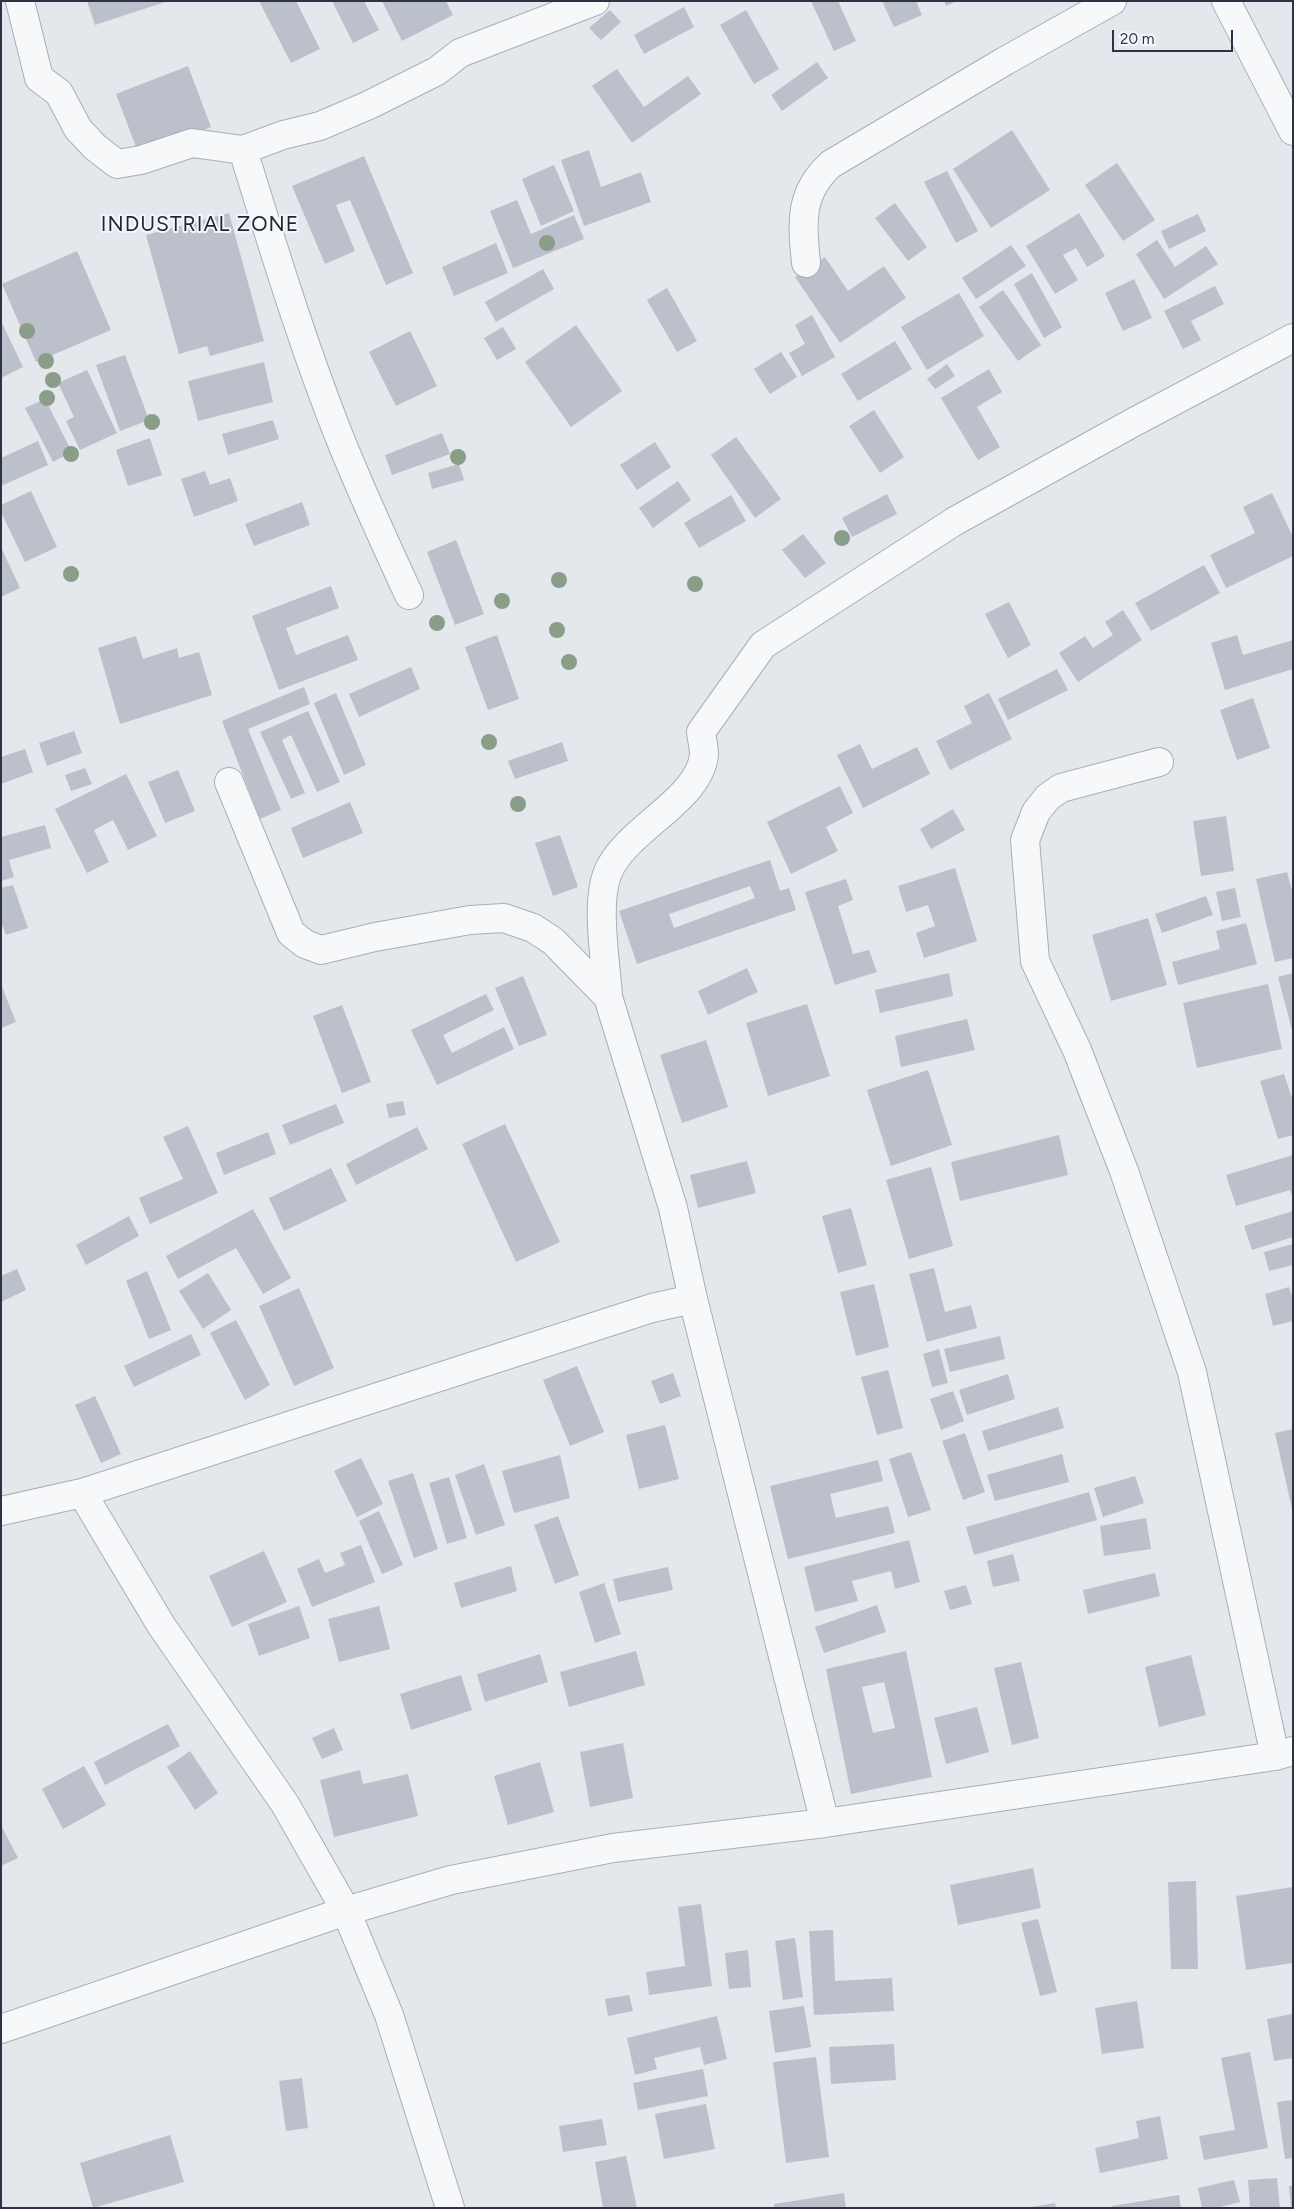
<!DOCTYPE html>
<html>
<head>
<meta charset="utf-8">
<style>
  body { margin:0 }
  #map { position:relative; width:1294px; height:2209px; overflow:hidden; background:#e4e7ec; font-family:Figtree,sans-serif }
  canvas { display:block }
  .frame { position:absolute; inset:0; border:2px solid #2b3445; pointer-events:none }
  .scale { position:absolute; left:1112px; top:30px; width:121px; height:22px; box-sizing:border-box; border:2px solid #2b3445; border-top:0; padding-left:6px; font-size:15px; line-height:18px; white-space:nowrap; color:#2b3445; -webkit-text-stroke:4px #f4f6f9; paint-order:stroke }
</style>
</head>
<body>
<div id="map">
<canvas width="1294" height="2209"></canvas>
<div class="frame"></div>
<div class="scale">20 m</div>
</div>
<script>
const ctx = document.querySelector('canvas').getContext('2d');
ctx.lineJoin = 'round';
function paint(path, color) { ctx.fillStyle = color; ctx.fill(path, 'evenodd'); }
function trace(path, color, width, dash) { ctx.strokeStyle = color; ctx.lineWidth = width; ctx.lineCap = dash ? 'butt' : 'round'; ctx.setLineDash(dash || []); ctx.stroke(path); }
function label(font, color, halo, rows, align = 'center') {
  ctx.font = font + ' Figtree,sans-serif'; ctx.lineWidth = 4; ctx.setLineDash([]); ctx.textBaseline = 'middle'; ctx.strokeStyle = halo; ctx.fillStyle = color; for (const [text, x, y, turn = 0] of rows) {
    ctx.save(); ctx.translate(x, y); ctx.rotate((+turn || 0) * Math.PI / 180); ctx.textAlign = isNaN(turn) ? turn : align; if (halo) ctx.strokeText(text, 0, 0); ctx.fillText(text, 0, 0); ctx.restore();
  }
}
paint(new Path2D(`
  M87 1H165V2L95 25Z
  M259 1H296L320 49 291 63Z
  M332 1H364L379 30 353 43Z
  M382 1H446L453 15 402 41Z
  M811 1H838L856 41 834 51Z
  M882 1H916L922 15 894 27Z
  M944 1H957L946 6Z
  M684 7 694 27 644 54 634 35Z
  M610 10 621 22 601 40 589 28Z
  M746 10 779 69 754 84 720 25Z
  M817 62 828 78 782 111 771 95Z
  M188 66 211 127 139 155 116 94Z
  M617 69 644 107 688 76 701 94 632 143 592 86Z
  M1012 130 1050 190 991 228 953 169Z
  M589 150 601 187 641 172 651 202 584 226 561 160Z
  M364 156 413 273 386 285 350 200 336 205 355 251 325 264 292 186Z
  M1117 163 1155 220 1123 241 1085 185Z
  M554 165 574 211 541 226 522 179Z
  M947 171 978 231 956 243 924 182Z
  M517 200 531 234 574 215 584 239 513 268 490 211Z
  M895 203 927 247 908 261 875 218Z
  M229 213 264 341 210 356 207 346 179 354 146 235Z
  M1079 213 1105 256 1087 267 1076 248 1063 255 1078 280 1055 294 1026 246Z
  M1198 214 1206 231 1169 249 1161 231Z
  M1157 240 1175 267 1206 246 1218 264 1164 299 1136 254Z
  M496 243 508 273 454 296 442 267Z
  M1011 245 1026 266 976 299 962 278Z
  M77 251 111 330 36 362 2 284Z
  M825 257 848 291 884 266 906 298 840 343 795 277Z
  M543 269 554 289 496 322 485 302Z
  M1032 273 1062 327 1044 338 1014 284Z
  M1134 279 1152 318 1123 331 1105 293Z
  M1215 286 1224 304 1191 321 1201 340 1183 349 1164 311Z
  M667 288 697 341 677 352 647 300Z
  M1003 290 1041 345 1018 361 979 307Z
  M959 293 984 336 927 370 901 327Z
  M812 315 835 357 802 376 789 353 805 344 795 325Z
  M1 321 23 367 1 378Z
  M576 325 622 391 571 427 525 362Z
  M503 327 516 349 497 360 484 338Z
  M410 331 437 386 396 406 369 352Z
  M895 341 912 369 858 401 841 374Z
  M781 352 797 377 770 394 754 369Z
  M125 355 149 420 120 431 96 365Z
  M264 362 273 402 198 421 188 381Z
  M947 364 955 376 935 389 927 379Z
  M989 369 1002 392 977 407 1000 447 978 460 941 398Z
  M87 370 117 433 80 450 66 421 74 417 58 383Z
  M45 399 72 452 53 462 25 408Z
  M874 410 904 457 880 473 849 426Z
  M273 420 279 439 228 455 222 434Z
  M442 433 450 454 392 475 385 455Z
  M736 437 781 499 755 518 711 455Z
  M150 438 162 475 128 486 116 450Z
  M38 441 48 465 1 486V458Z
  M655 442 671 467 637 490 620 465Z
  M459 464 464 480 432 489 428 473Z
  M205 471 210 485 230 478 238 501 194 517 181 479Z
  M678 481 691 500 653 528 639 508Z
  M31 491 57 547 25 562 1 512V505Z
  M1272 493 1293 537V556L1226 588 1210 555 1255 533 1243 507Z
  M887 494 897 514 852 537 842 518Z
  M731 495 746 521 699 548 684 523Z
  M302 502 310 525 254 546 245 524Z
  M803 534 826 563 805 578 782 550Z
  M456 540 484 614 455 625 427 552Z
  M1 547 20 588 1 597Z
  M1204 565 1220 593 1151 631 1135 603Z
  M331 586 339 608 286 628 296 655 348 635 358 660 279 690 252 616Z
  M1009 602 1031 645 1008 658 985 614Z
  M1123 610 1142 640 1078 682 1059 653 1085 636 1093 648 1113 635 1105 622Z
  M497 635 519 699 488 710 465 647Z
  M1237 635 1243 655 1293 640V669L1225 690 1211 643Z
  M136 636 143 659 177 648 179 658 199 652 212 695 120 724 98 648Z
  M411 667 420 689 359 717 349 694Z
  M1057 669 1068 690 1008 720 998 699Z
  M304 687 310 704 248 729 281 810 260 819 222 721Z
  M336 693 366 765 344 775 314 703Z
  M989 693 1012 739 950 770 936 741 972 723 964 706Z
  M1253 698 1270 748 1237 760 1220 710Z
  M308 711 340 782 317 792 291 735 282 740 305 793 291 799 260 732Z
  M74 731 82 753 47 766 39 743Z
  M562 742 568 761 515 779 508 761Z
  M860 744 872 769 917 747 930 774 863 808 837 755Z
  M25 749 33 772 1 784V757Z
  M85 768 92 784 71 791 65 775Z
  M178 770 195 811 165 823 148 782Z
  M126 774 157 836 128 850 113 820 94 830 109 862 87 873 55 809Z
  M840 786 853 813 826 827 838 851 791 874 767 822Z
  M350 802 363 833 303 858 291 828Z
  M953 809 965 830 931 849 920 829Z
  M1226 816 1234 871 1201 876 1193 821Z
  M45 825 51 848 9 860 14 877 1 881V837Z
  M560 835 578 887 553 896 535 843Z
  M770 860 780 891 789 888 796 910 637 964 619 911ZM750 886 755 898 674 928 669 914Z
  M955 868 977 941 924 958 916 933 935 926 928 905 906 912 898 886Z
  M1287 872 1293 894V958L1275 962 1256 879Z
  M846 879 853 900 838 906 853 954 869 950 877 972 835 985 805 892Z
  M13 885 28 928 6 935 1 922V888Z
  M1235 888 1241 917 1222 921 1216 892Z
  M1206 896 1213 915 1162 933 1155 914Z
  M1148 918 1167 985 1111 1001 1092 935Z
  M1246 923 1257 964 1178 985 1172 962 1220 949 1216 931Z
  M747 968 758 992 708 1015 698 991Z
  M949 973 953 996 880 1013 875 990Z
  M1293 973V1029L1292 1030 1278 977Z
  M523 976 547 1035 519 1046 495 988Z
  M1 984 16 1022 1 1028Z
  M1268 984 1282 1049 1197 1068 1183 1003Z
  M486 994 494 1010 443 1035 452 1053 504 1027 514 1049 437 1085 411 1030Z
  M807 1004 830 1076 768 1096 746 1023Z
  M342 1005 371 1082 342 1093 313 1016Z
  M967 1019 975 1050 901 1067 895 1036Z
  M706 1040 728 1107 682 1123 660 1055Z
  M928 1070 952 1145 891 1166 867 1090Z
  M1284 1074 1293 1101V1135L1278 1139 1260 1081Z
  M403 1101 406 1115 389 1118 386 1104Z
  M336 1104 344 1123 290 1145 282 1125Z
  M505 1124 560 1242 516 1262 462 1144Z
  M188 1126 218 1193 150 1224 139 1198 183 1179 163 1137Z
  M417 1127 428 1149 356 1185 346 1164Z
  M268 1132 276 1154 224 1175 216 1153Z
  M1059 1135 1068 1175 960 1201 951 1162Z
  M1293 1155V1199L1290 1190 1236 1206 1226 1175Z
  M747 1161 756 1193 698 1208 690 1175Z
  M931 1167 953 1246 909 1259 886 1180Z
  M331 1168 347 1201 284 1231 269 1198Z
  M851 1208 867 1265 838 1273 822 1216Z
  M253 1209 291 1278 263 1294 236 1248 178 1279 166 1256Z
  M1293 1211V1237L1252 1250 1244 1226Z
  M129 1216 139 1236 86 1265 76 1245Z
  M1293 1244V1265L1269 1271 1264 1252Z
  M934 1268 945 1312 971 1305 977 1328 927 1342 909 1274Z
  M17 1269 26 1290 1 1302V1276Z
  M147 1271 171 1330 149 1339 126 1281Z
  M208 1273 231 1310 203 1329 179 1291Z
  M874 1284 889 1347 856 1356 840 1292Z
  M1289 1287 1293 1299V1321L1273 1326 1265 1294Z
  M299 1288 334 1368 294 1386 259 1306Z
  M236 1320 270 1385 245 1400 210 1333Z
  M191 1334 201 1355 134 1387 124 1366Z
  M1000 1336 1005 1359 950 1372 944 1349Z
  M939 1349 948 1383 932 1387 923 1354Z
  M577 1366 604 1432 570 1446 543 1380Z
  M888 1370 903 1428 877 1435 861 1377Z
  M673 1373 681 1396 660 1404 651 1381Z
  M1008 1374 1015 1399 967 1415 959 1390Z
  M953 1391 964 1421 941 1430 930 1399Z
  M95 1396 121 1454 101 1463 75 1405Z
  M1058 1407 1064 1428 988 1451 982 1431Z
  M665 1425 679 1479 639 1489 626 1435Z
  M1293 1429V1509H1292L1275 1433Z
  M965 1433 985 1492 963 1500 942 1441Z
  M911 1452 931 1510 908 1517 889 1459Z
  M1062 1454 1069 1482 995 1501 987 1475Z
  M560 1455 570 1498 514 1513 502 1471Z
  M361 1458 383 1504 357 1517 334 1471Z
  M878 1460 883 1481 830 1494 836 1518 888 1506 895 1533 788 1559 770 1486Z
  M484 1464 505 1525 476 1535 455 1475Z
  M413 1473 438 1549 414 1558 388 1481Z
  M1135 1476 1144 1503 1103 1517 1094 1488Z
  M449 1477 467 1538 447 1544 429 1483Z
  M1089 1492 1097 1520 974 1555 966 1527Z
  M379 1511 403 1565 382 1574 359 1521Z
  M558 1516 579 1575 555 1584 534 1525Z
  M1146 1518 1151 1549 1104 1556 1100 1526Z
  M909 1540 920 1582 895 1589 891 1571 852 1581 858 1601 815 1612 804 1567Z
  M361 1545 375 1582 312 1607 297 1569 319 1559 325 1573 345 1565 340 1553Z
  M264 1551 287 1602 232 1627 209 1576Z
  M1013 1554 1020 1581 993 1587 987 1561Z
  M511 1566 517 1591 461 1608 454 1583Z
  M668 1567 673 1590 618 1602 613 1579Z
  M1155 1573 1160 1596 1088 1614 1083 1590Z
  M604 1583 621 1634 595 1643 579 1592Z
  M966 1585 972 1604 950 1610 944 1591Z
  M877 1605 886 1632 824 1653 815 1627Z
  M299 1606 310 1638 259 1656 248 1624Z
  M379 1606 390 1649 339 1662 328 1619Z
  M636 1651 645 1685 569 1707 560 1672Z
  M906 1651 932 1777 851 1794 826 1669ZM884 1682 895 1728 873 1733 862 1687Z
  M540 1654 548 1682 485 1702 477 1674Z
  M1191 1655 1206 1715 1159 1727 1145 1667Z
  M1021 1662 1039 1738 1012 1745 994 1668Z
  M461 1675 472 1710 411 1730 400 1694Z
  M977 1707 989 1752 946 1764 934 1718Z
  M168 1724 180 1746 105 1785 94 1762Z
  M334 1728 343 1750 322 1759 312 1738Z
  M623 1743 633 1798 590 1807 580 1752Z
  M190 1751 218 1793 195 1810 167 1767Z
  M540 1762 554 1812 508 1825 494 1776Z
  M84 1766 106 1805 63 1829 42 1789Z
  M360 1770 363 1784 408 1774 418 1816 334 1837 320 1780Z
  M1 1825 18 1858 1 1866Z
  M1033 1868 1041 1908 958 1925 950 1885Z
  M1196 1881 1198 1969H1171L1168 1882Z
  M1293 1887V1963L1246 1970 1236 1896Z
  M701 1904 712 1986 649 1995 646 1972 685 1966 678 1907Z
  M1038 1919 1057 1992 1040 1996 1021 1923Z
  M833 1930 835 1981 892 1978 894 2011 814 2015 809 1931Z
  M795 1938 803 1997 783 2000 775 1941Z
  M748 1950 751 1987 729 1989 725 1953Z
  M629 1995 633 2011 608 2016 605 1999Z
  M1137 2001 1144 2048 1102 2054 1095 2008Z
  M804 2006 811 2047 775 2053 769 2011Z
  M1292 2014 1293 2058 1274 2061 1267 2019Z
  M717 2016 727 2059 704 2065 700 2047 654 2058 657 2069 635 2075 627 2038Z
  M894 2044 896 2080 831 2084 829 2047Z
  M1250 2052 1268 2148 1204 2160 1199 2136 1235 2130 1221 2058Z
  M816 2057 829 2157 786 2163 773 2062Z
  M703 2069 708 2096 638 2110 633 2083Z
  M302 2078 308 2128 286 2131 279 2081Z
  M1293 2100V2158L1285 2159 1277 2102Z
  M706 2104 715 2149 664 2159 655 2114Z
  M1160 2116 1168 2159 1100 2173 1095 2148 1139 2138 1136 2121Z
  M602 2119 607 2145 563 2152 559 2126Z
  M170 2135 184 2182 93 2208 80 2163Z
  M626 2156 637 2208H603L595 2162Z
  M1277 2178 1280 2208H1250L1248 2180Z
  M1234 2180 1240 2202 1216 2208H1202L1198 2188Z
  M1289 2186H1293V2208H1291Z
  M844 2193 846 2208H774V2204Z
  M1179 2195 1181 2208H1112V2206Z
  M1055 2203 1056 2208H1032V2207Z`), '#bbc0ca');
const minor = new Path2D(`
  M20 1 39 78 59 93 78 129 95 147 117 164 141 160 192 143 243 150C272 244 301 339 337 431 359 487 384 541 409 595
  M1226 1 1293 131
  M243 150 283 135 320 126 369 105 437 71 460 53 595 1
  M806 263C802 222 799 193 831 164L1005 61 1112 1
  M1159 762 1061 788 1048 797 1036 812 1025 840 1035 961 1077 1050 1124 1171 1192 1372 1275 1756
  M229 782 291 933 305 944 321 950 375 937 470 920 504 918 533 928 553 941 608 997 673 1208 693 1299 825 1823
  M608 997C606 962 595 903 608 872 626 829 699 801 704 755 704 748 702 739 701 732L763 645 955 521 1134 422 1293 338
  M82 1493 161 1625 285 1804 346 1911 389 2015 450 2208
  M1 1511 82 1493 652 1308 693 1299
  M1 2029 346 1911 451 1880 613 1848 825 1823 1275 1756 1293 1751`);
trace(minor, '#a9aeb7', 30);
trace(minor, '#f7f8fa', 28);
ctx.fillStyle = '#899d89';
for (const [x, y] of [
  [547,243],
  [27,331],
  [46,361],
  [53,380],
  [47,398],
  [152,422],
  [71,454],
  [458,457],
  [842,538],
  [71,574],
  [559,580],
  [695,584],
  [502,601],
  [437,623],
  [557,630],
  [569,662],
  [489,742],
  [518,804]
]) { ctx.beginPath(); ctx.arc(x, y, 8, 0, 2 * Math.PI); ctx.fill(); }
ctx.letterSpacing = '1px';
label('21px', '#1d2536', '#f4f6f9', [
  ["INDUSTRIAL ZONE",200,225]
]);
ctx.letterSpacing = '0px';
</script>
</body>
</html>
